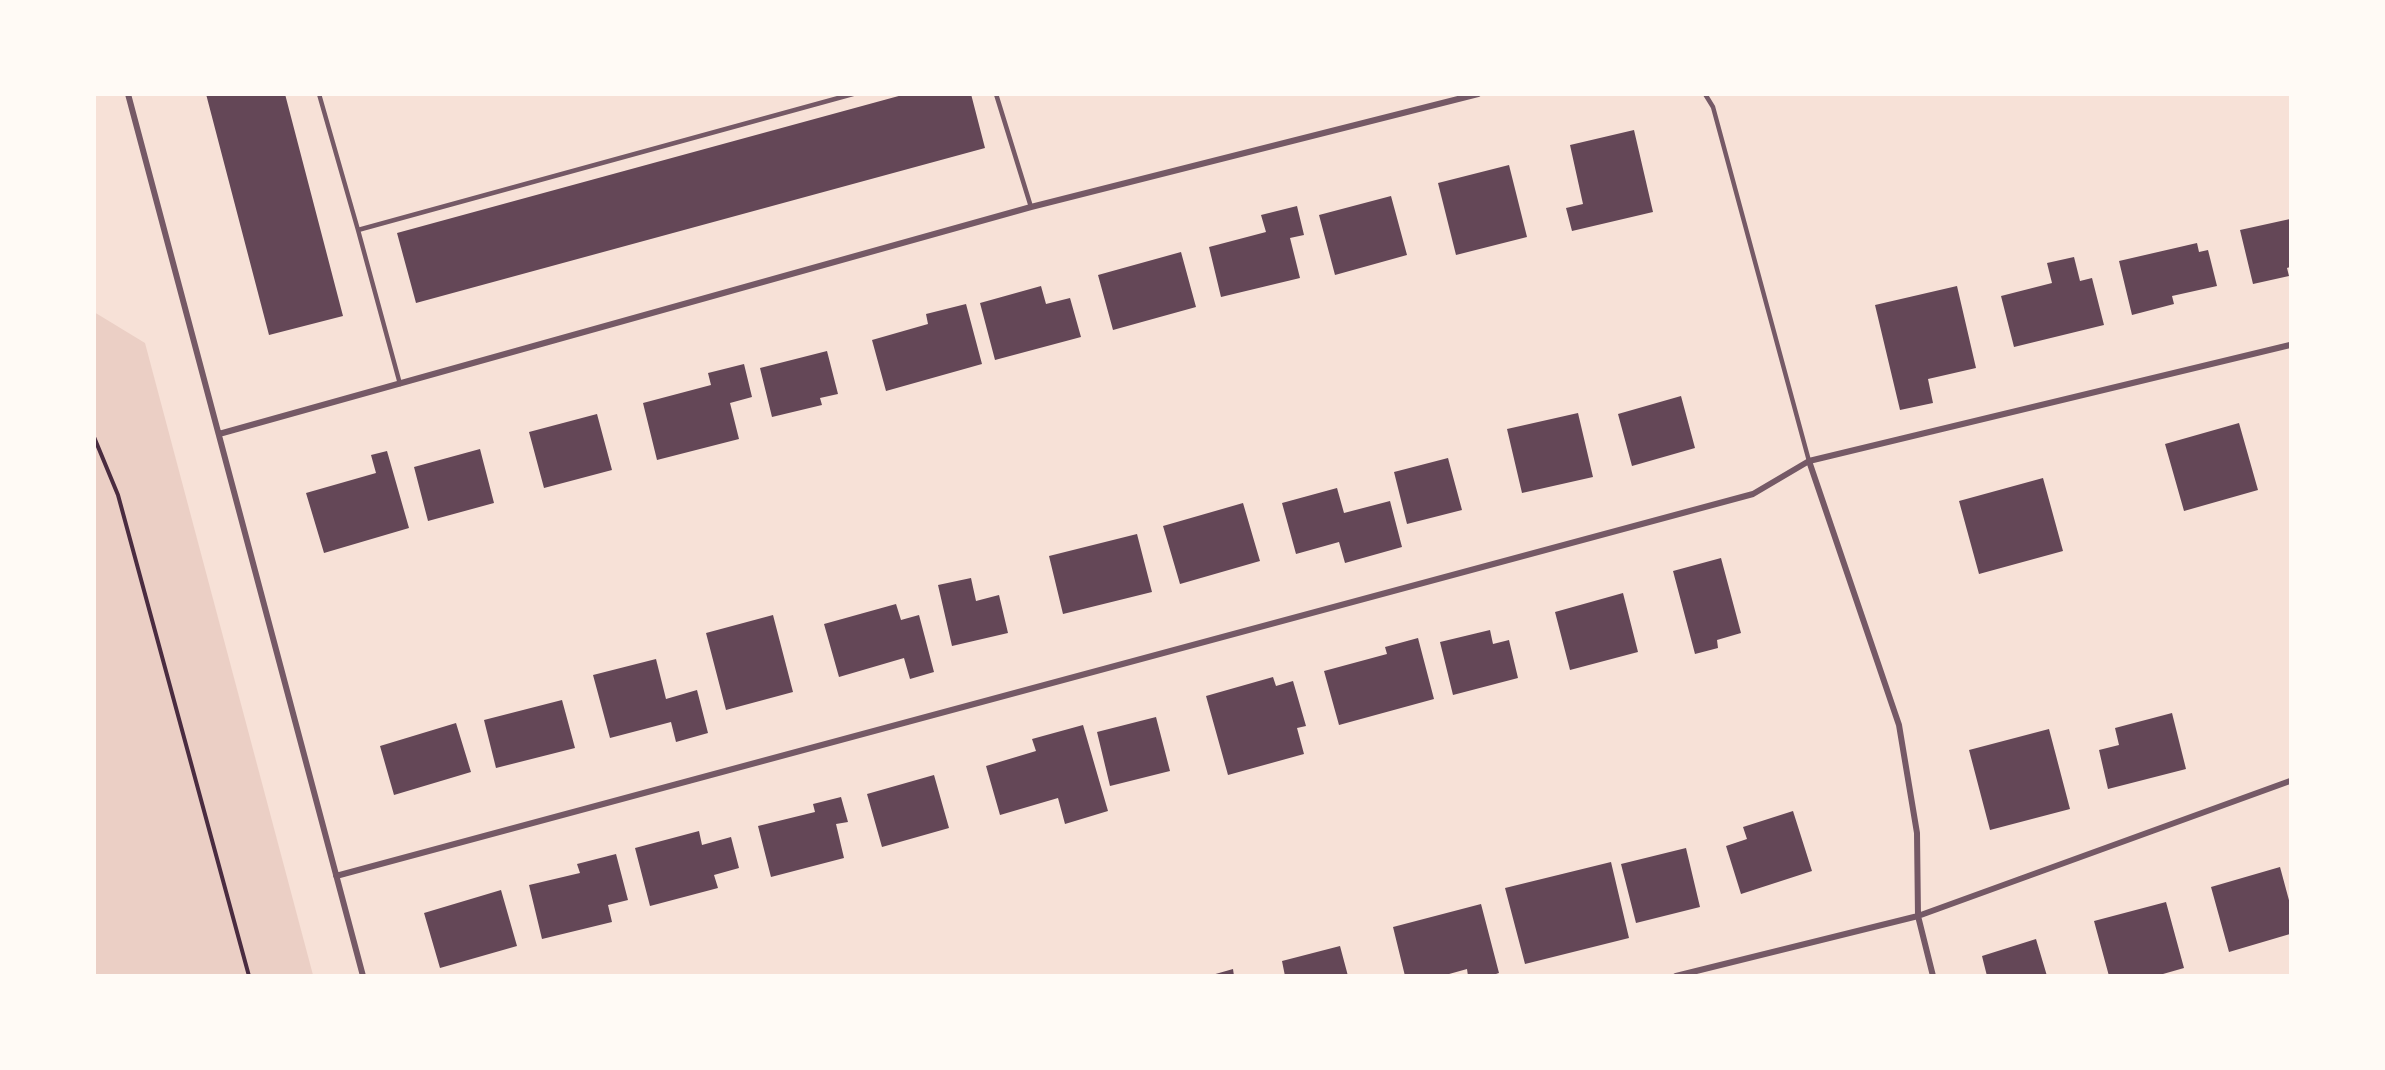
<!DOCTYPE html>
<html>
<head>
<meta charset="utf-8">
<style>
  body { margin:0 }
  #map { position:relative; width:2385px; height:1070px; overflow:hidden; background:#f7e1d7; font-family:Literata,serif }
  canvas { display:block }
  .frame { position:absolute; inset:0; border:96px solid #fffaf5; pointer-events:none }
</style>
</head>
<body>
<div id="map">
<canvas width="2385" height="1070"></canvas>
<div class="frame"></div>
</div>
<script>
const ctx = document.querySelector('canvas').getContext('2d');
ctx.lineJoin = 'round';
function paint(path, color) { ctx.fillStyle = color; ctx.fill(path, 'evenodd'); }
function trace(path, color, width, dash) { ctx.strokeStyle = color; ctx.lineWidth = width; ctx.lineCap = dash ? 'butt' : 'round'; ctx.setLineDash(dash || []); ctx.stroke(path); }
paint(new Path2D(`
  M94 312 145 343 313 975H95Z`), '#ebcfc5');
paint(new Path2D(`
  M206 94H285L343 316 269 335Z
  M906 94H971L985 148 416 303 397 233Z
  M1634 130 1653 212 1572 231 1566 208 1583 204 1570 145Z
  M1509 165 1527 237 1456 255 1438 183Z
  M1391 196 1407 255 1335 275 1319 215Z
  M1297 206 1304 235 1290 238 1300 278 1221 297 1209 247 1266 232 1261 215Z
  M2290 219V267L2287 268 2289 276 2253 284 2240 230Z
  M2197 243 2199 252 2208 250 2217 286 2172 296 2174 304 2132 315 2119 261Z
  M1181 252 1196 307 1113 330 1098 275Z
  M2074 257 2080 281 2092 278 2104 325 2014 347 2001 296 2052 283 2047 263Z
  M1041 286 1046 304 1070 298 1081 337 995 360 980 303Z
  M1957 286 1976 368 1928 379 1933 403 1900 410 1875 305Z
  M966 304 982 364 886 391 872 340 928 324 926 314Z
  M827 351 838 394 820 398 822 405 772 417 760 368Z
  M744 364 752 397 730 403 739 439 657 460 643 403 711 385 708 373Z
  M1681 396 1695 448 1632 466 1618 414Z
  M1578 413 1593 477 1522 493 1507 429Z
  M597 414 612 470 544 488 529 432Z
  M2239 423 2258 490 2184 511 2165 444Z
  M480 449 494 503 428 521 414 467Z
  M387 451 409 528 324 553 306 493 376 473 371 455Z
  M1448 458 1462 510 1407 524 1394 472Z
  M2043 478 2063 551 1979 574 1959 501Z
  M1337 488 1344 513 1390 501 1402 547 1345 563 1339 542 1296 554 1282 503Z
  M1243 503 1260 561 1180 584 1163 526Z
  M1137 534 1152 592 1063 614 1049 556Z
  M1721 558 1741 633 1717 640 1718 648 1695 654 1673 571Z
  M971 578 976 601 999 595 1008 633 952 646 938 585Z
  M1623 593 1638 652 1570 670 1555 612Z
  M896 604 901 620 919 615 934 672 910 679 904 658 839 677 824 624Z
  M773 615 793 692 726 710 706 633Z
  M1490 630 1493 644 1509 640 1518 678 1453 695 1440 642Z
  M1418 638 1434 699 1339 725 1324 671 1387 654 1385 647Z
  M656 659 666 699 697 690 708 733 676 742 671 722 610 738 593 675Z
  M1273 677 1276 686 1293 681 1306 726 1297 728 1304 754 1228 775 1206 696Z
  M562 700 575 748 496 768 484 720Z
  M2172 713 2186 769 2108 789 2099 750 2119 745 2115 728Z
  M1156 717 1170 771 1110 786 1097 732Z
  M456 723 471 772 394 795 380 746Z
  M1083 725 1108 811 1065 824 1058 798 1000 815 986 766 1036 751 1032 739Z
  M2049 729 2070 809 1990 830 1969 750Z
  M934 775 949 828 882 847 867 794Z
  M841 797 848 822 836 824 844 858 771 877 758 826 815 812 813 804Z
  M1793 811 1812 871 1741 894 1726 846 1747 839 1743 827Z
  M699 831 702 845 731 837 739 868 714 875 718 888 650 906 635 848Z
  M1686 848 1700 907 1636 923 1621 864Z
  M616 854 628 900 608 905 612 922 542 939 529 885 580 873 577 864Z
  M1611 862 1629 938 1525 964 1505 888Z
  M2280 867 2290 904V934L2229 952 2211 887Z
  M501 890 517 946 440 968 424 913Z
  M2166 902 2184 968 2156 976H2109L2094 921Z
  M1481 904 1499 973 1490 976H1468L1467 969 1442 976H1405L1393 927Z
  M2036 939 2047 976H1987L1982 956Z
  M1340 946 1348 976H1285L1282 961Z
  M1233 969 1234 976H1212V975Z`), '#644757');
trace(new Path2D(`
  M94 437 118 495 249 976`), '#4a2c40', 4);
trace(new Path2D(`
  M319 94 358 230 853 94
  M996 94 1031 207
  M1705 94 1713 107 1809 461
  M358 230 400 384`), '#755966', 4.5);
trace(new Path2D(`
  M128 94 363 976
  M219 434 1031 207 1478 94
  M1809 461 1899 725 1917 833 1918 916 1933 976
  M336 876 1753 494 1809 461 2290 345
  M1676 976 1918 916 2290 781`), '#755966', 6);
</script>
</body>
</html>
